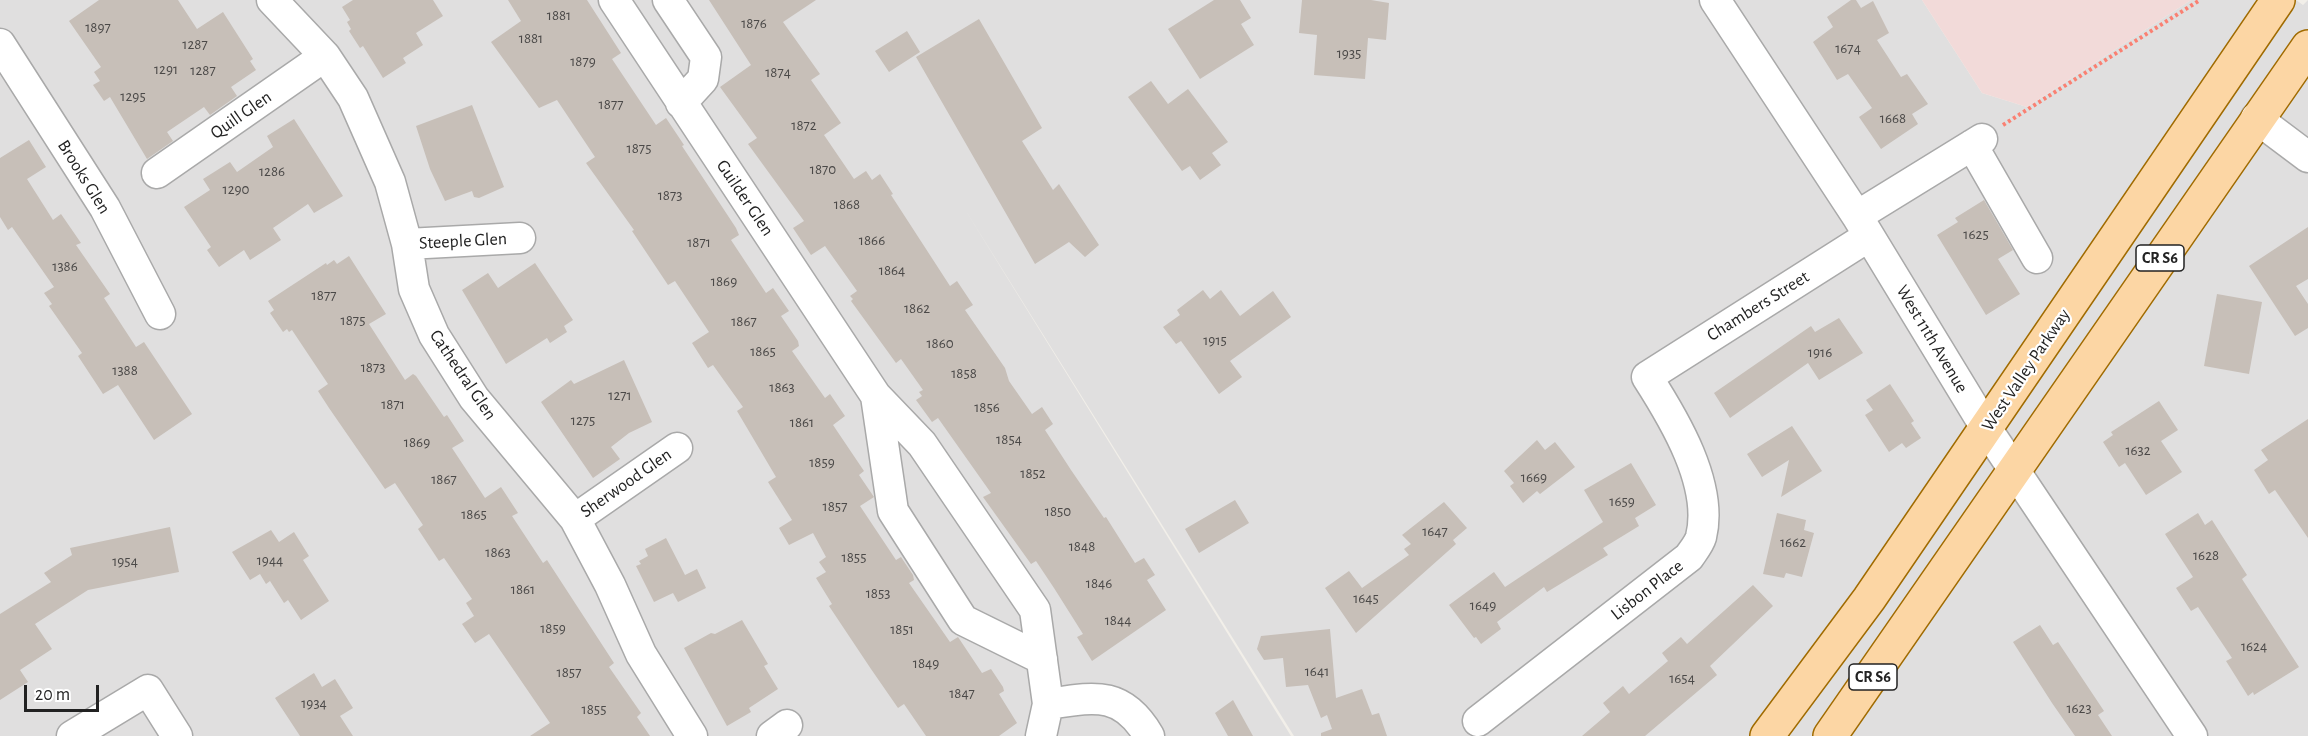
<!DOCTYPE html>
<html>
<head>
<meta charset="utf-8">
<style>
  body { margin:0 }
  #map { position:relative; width:2308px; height:736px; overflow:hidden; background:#f2efe9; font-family:"Alegreya Sans",sans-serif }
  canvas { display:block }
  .scale { position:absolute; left:24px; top:685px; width:75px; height:27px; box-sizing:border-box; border:3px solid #222; border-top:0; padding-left:8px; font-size:18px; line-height:21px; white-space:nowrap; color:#222; -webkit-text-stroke:4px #fff; paint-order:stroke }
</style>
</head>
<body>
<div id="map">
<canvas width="2308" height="736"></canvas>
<div class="scale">20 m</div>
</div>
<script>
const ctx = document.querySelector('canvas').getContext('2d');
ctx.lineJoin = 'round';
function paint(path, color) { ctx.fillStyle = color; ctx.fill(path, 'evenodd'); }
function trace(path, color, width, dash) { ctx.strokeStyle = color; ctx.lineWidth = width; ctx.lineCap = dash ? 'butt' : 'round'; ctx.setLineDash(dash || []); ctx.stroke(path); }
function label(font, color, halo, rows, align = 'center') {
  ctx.font = font + ' "Alegreya Sans",sans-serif'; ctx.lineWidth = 4.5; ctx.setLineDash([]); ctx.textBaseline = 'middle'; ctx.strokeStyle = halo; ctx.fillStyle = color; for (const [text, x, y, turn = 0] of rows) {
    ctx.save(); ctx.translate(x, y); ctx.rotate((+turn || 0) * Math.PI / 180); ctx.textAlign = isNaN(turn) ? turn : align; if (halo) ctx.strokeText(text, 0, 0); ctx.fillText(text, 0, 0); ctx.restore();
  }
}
paint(new Path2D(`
  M0 0H1922L1982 93 2027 107 2191 0H2296L2303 5 2308 0V736H1294L964 208 1291 736H0Z`), '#e0dfdf');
paint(new Path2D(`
  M1922 0H2191L2027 107 1982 93Z`), '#f2dad9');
paint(new Path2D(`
  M99 0H178L197 29 223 12 253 59 250 61 256 70 231 87 237 96 210 115 204 107 167 132 173 141 147 159 110 97 104 101 93 85 100 81 94 72 101 67 69 21Z
  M353 0H433L443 16 416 33 423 45 403 58 406 63 383 78 363 46 360 48 349 31 351 29 347 22 350 20 342 7Z
  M508 0H587L621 53 612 59 656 125 666 118 684 145 682 146 736 228 739 235 731 240 766 293 773 288 789 311 781 316 798 341 799 346 792 351 825 398 830 394 845 416 833 425 864 471 859 475 874 497 860 506 896 560 901 557 913 575 914 580 909 583 950 642 958 637 982 673 991 669 1003 687 1004 691 999 694 1017 723 999 736H926L904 704 898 708 871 669 829 606 832 604 816 578 826 572 819 562 826 557 813 533 789 545 779 528 792 520 768 482 776 477 737 411 743 407 713 365 708 368 692 343 709 332 675 281 668 285 632 231 634 230 586 163 595 157 557 100 539 108 491 42 521 21Z
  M709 0H816L783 22 820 74 811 80 841 123 824 135 854 179 866 171 872 180 880 174 893 194 891 195 950 286 957 281 973 305 965 310 1005 368 1009 381 1032 414 1042 407 1053 424 1045 430 1071 470 1104 518 1106 517 1135 563 1144 558 1155 575 1147 580 1166 610 1092 661 1077 637 1083 634 1054 588 1036 561 1031 564 983 497 991 493 938 418 932 422 916 400 922 396 919 392 923 390 901 359 896 363 851 301 853 299 850 296 857 291 825 246 811 255 793 228 804 221 748 144 757 138 720 87 751 65Z
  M1214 0H1240L1251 18 1241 24 1254 45 1200 79 1168 29Z
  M1302 0H1371L1389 3 1386 40 1368 38 1365 79 1314 75 1317 35 1299 33Z
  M1851 0H1856L1861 8 1873 1 1889 33 1877 40 1901 77 1907 74 1928 104 1912 114 1918 124 1881 149 1859 117 1872 108 1848 74 1837 80 1813 42 1833 27 1827 17Z
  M979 19 1042 128 1022 141 1053 190 1059 184 1099 245 1085 257 1069 242 1035 264 916 57Z
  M907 31 920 52 889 72 875 51Z
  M1151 81 1168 104 1188 89 1228 142 1212 153 1221 165 1200 180 1190 166 1182 171 1128 97Z
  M472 105 504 187 479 198 474 197 472 191 445 201 430 169 416 126Z
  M294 119 343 196 314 213 308 204 273 228 281 240 250 260 244 250 219 267 207 250 211 247 184 207 210 190 203 179 230 162 237 172 273 147 267 136Z
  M29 140 46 167 27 179 53 220 61 214 81 243 76 245 110 294 104 298 136 347 144 342 192 414 154 440 118 385 103 394 78 356 82 353 49 306 52 304 44 293 54 287 12 227 8 230 0 217V158Z
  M1984 200 2013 250 1998 259 2020 294 1986 315 1937 235 1958 222 1955 218Z
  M2308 227V279L2296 286 2308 304V328L2295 336 2249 266Z
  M349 256 386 314 369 324 405 380 413 374 416 376 444 417 447 415 464 441 452 448 485 498 501 487 518 513 512 516 543 563 547 560 614 663 609 667 641 713 637 717 650 736H530L550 723 489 634 475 643 462 624 474 616 466 603 472 599 444 558 439 561 418 529 423 525 395 483 385 489 329 408 318 391 328 384 292 330 289 332 287 329 283 332 270 313 274 310 268 301 326 263 327 265 334 260 337 264Z
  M535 263 573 320 564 326 567 332 550 343 547 338 506 364 462 290 488 273 498 288Z
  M1203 290 1210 299 1221 290 1240 316 1273 291 1291 317 1230 361 1242 377 1219 394 1181 341 1176 344 1163 327 1180 315 1177 310Z
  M2217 294 2262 302 2249 374 2204 366Z
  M1839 318 1863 353 1819 380 1808 363 1730 418 1714 393 1811 326 1815 332Z
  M624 360 652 422 629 433 611 447 620 459 593 478 541 402 571 380 574 384Z
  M1890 384 1914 421 1911 423 1921 438 1906 448 1902 443 1889 452 1865 415 1873 410 1866 400Z
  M2159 401 2178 430 2161 441 2182 472 2146 495 2125 463 2119 467 2103 442 2113 435 2111 432Z
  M2308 419V538L2275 490 2269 494 2254 470 2268 460 2261 450Z
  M1792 426 1822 471 1781 497 1789 460 1762 477 1747 454Z
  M1537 440 1545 450 1555 442 1575 467 1540 494 1537 491 1523 503 1510 486 1514 483 1504 471Z
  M1631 463 1656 505 1635 518 1639 526 1603 548 1608 555 1547 592 1544 587 1497 622 1501 629 1481 644 1476 637 1474 638 1449 605 1494 572 1505 587 1603 522 1584 490Z
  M1235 500 1249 523 1199 553 1185 529Z
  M1444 502 1467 528 1453 540 1456 544 1356 633 1325 588 1349 571 1362 588 1409 555 1404 549 1411 544 1402 535Z
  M1777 513 1806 520 1804 530 1814 533 1802 577 1786 573 1784 578 1763 574Z
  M2198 513 2205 525 2212 520 2247 575 2242 579 2299 667 2254 695 2253 692 2248 696 2226 661 2232 658 2198 607 2191 611 2176 588 2193 577 2165 534Z
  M170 527 179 572 88 590 35 624 52 649 20 670 28 682 0 700V614L51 582 44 573 72 555 70 548Z
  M271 530 279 542 294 532 309 556 303 560 329 601 301 620 288 600 284 603 270 581 266 584 260 574 250 580 232 552Z
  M666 538 685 575 697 569 706 588 678 602 673 593 654 602 636 566 641 564 639 561 648 556 645 549Z
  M1753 585 1773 606 1710 666 1717 675 1645 736H1582L1610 712 1603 703 1623 686 1629 694 1668 661 1662 653 1681 637 1687 644Z
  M742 620 768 664 764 666 778 689 749 708 751 712 727 726 684 648 711 633 715 634Z
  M2040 625 2053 645 2058 642 2104 711 2098 715 2112 736H2075L2052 703 2013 642Z
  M1330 629 1336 698 1362 689 1372 715 1379 713 1387 736H1321V733L1332 729 1327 715 1321 718 1308 685 1286 687 1283 658 1264 660 1257 649 1261 636Z
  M314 673 322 687 335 679 353 708 340 716 353 736H300L275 698Z
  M1233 700 1253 736H1228L1215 713Z`), '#c7bfb8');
const minor = new Path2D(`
  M272 0 325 56 353 98 390 182 407 244 414 289 434 335 474 398 575 519 610 585 641 654 692 736
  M614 0 876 396 922 444 1035 610 1048 704 1041 736
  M668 0 706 57 703 79 681 103
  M1715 0 1857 216 1986 428 2192 736
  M0 44 105 208 160 314
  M2256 118 2308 157
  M1972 145 2037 258
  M157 173 325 56
  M1857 216 1982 139
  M407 244 520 238
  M876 396 893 511 963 620 1042 659
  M575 519 677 448
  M1048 704C1094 697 1122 690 1149 736
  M1478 721 1689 557C1693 551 1699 544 1701 537 1714 485 1674 419 1647 377L1869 236
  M72 736 148 690 177 736
  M772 736 787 725`);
const major = new Path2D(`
  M1767 736 1869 599 2278 0
  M1830 736 2308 47`);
trace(minor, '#a9a9a9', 33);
trace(major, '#a06b00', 36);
trace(new Path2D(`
  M2003 125 2200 0`), '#fa8072', 4, [3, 3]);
trace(minor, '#fff', 30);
trace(major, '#fcd6a4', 33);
label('15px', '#4b4948', null, [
  ["1881",559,15],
  ["1876",754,23],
  ["1897",98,27],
  ["1881",531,38],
  ["1287",195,44],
  ["1674",1848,48],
  ["1935",1349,53],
  ["1879",583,61],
  ["1291",166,69],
  ["1287",203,70],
  ["1874",778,72],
  ["1295",133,96],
  ["1877",611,104],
  ["1668",1893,118],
  ["1872",804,125],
  ["1875",639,148],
  ["1870",823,169],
  ["1286",272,171],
  ["1290",236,189],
  ["1873",670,195],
  ["1868",847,204],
  ["1625",1976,234],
  ["1866",872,240],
  ["1871",699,242],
  ["1386",65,266],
  ["1864",892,270],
  ["1869",724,281],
  ["1877",324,295],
  ["1862",917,308],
  ["1875",353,320],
  ["1867",744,321],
  ["1915",1215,340],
  ["1860",940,343],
  ["1865",763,351],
  ["1916",1820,352],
  ["1873",373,367],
  ["1388",125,370],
  ["1858",964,373],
  ["1863",782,387],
  ["1271",620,395],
  ["1871",393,404],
  ["1856",987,407],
  ["1275",583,420],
  ["1861",802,422],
  ["1854",1009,439],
  ["1869",417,442],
  ["1632",2138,450],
  ["1859",822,462],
  ["1852",1033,473],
  ["1669",1534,477],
  ["1867",444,479],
  ["1659",1622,501],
  ["1857",835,506],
  ["1850",1058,511],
  ["1865",474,514],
  ["1647",1435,531],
  ["1662",1793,542],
  ["1848",1082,546],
  ["1863",498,552],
  ["1628",2206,555],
  ["1855",854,557],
  ["1944",270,560],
  ["1954",125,561],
  ["1846",1099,583],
  ["1861",523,589],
  ["1853",878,593],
  ["1645",1366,598],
  ["1649",1483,605],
  ["1844",1118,620],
  ["1859",553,628],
  ["1851",902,629],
  ["1624",2254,646],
  ["1849",926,663],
  ["1641",1317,671],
  ["1857",569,672],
  ["1654",1682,678],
  ["1847",962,693],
  ["1934",314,703],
  ["1623",2079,708],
  ["1855",594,709]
]);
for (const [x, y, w] of [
  [2160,258,48],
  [1873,677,48]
]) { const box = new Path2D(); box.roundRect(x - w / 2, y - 13, w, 26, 4.5); ctx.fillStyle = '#fff'; ctx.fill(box); trace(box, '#222', 1.5); }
label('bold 16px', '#222', null, [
  ["CR S6",2160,258],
  ["CR S6",1873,677]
]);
label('18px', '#222', '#fff', [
  ["Quill Glen",241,115,-35],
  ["Brooks Glen",84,177,58],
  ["Guilder Glen",745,198,56],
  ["Steeple Glen",463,241,-3],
  ["Chambers Street",1758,306,-32],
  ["West 11th Avenue",1932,339,59],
  ["West Valley Parkway",2026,370,-56],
  ["Cathedral Glen",463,375,56],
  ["Sherwood Glen",626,483,-35],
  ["Lisbon Place",1647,590,-38]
]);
</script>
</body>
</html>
